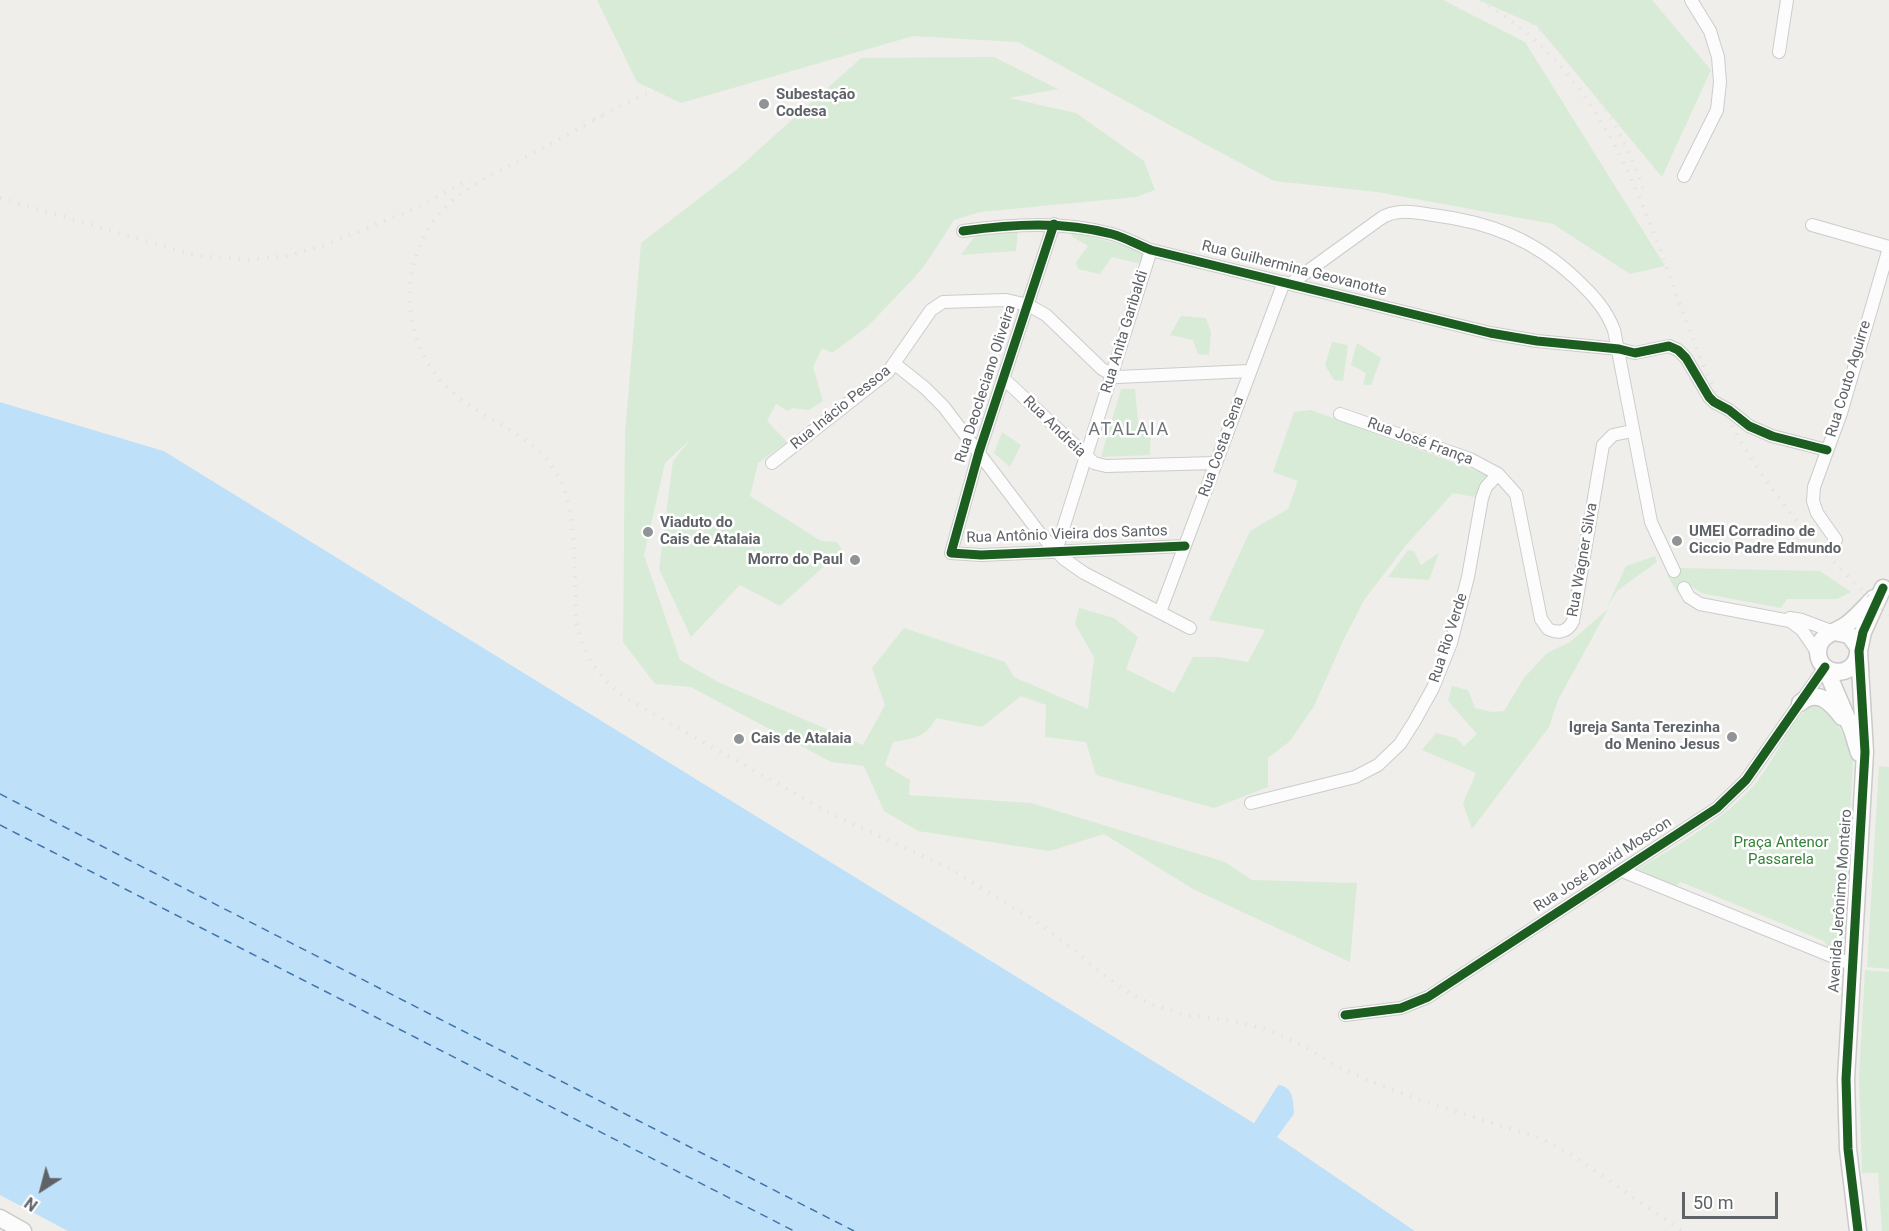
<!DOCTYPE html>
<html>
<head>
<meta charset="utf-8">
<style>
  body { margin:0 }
  #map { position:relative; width:1889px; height:1231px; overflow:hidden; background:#efeeea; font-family:Roboto,sans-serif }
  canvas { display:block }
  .north { position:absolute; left:12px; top:1159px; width:60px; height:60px; -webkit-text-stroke:4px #fff; paint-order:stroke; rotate:216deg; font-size:16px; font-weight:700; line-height:24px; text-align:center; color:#5f6368 }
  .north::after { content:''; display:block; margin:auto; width:21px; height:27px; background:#5f6368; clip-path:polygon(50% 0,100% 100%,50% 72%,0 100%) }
  .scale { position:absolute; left:1682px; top:1192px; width:96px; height:27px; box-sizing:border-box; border:3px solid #5f6368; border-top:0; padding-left:8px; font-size:18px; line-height:21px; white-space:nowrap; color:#5f6368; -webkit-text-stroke:4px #fff; paint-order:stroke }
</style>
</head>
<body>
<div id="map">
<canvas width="1889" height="1231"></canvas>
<div class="north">N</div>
<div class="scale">50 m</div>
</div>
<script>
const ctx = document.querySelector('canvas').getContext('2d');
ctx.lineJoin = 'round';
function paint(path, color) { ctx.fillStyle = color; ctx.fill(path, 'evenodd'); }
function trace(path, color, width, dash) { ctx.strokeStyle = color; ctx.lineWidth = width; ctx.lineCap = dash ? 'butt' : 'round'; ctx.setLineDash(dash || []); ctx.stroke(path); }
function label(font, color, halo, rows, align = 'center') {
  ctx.font = font + ' Roboto,sans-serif'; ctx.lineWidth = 5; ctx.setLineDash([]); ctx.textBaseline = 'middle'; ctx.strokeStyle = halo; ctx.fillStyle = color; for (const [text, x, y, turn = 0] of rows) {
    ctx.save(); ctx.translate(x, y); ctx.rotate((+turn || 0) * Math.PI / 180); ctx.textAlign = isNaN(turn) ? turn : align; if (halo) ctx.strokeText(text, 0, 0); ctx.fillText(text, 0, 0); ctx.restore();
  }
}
paint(new Path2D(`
  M597 0H1443L1525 42 1665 266 1630 274 1553 224 1377 192 1274 181 1177 129 1018 42 913 36 681 103 637 82Z
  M1479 0H1652L1711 70 1662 177 1537 26Z
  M994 57 1058 89 1009 98 1076 113 1144 161 1155 190 1136 197 980 212 954 220 927 262 913 279 867 327 832 353 822 348 813 367 823 401 809 410 792 408 788 411 776 404 767 421 787 442 758 463 750 496 821 541 837 542 842 550 780 606 740 585 691 637 659 569 673 461 690 440 665 463 644 555 680 660 718 682 863 745 885 705 872 668 904 628 1005 662 1014 677 1088 709 1094 657 1075 624 1079 608 1114 618 1138 637 1126 669 1174 693 1193 657H1218L1248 662 1265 630 1209 620 1250 531 1288 509 1298 481 1273 472 1294 412 1311 410 1488 475 1474 497 1453 493 1407 544 1364 600 1343 641 1314 706 1290 741 1268 758V787L1214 808 1096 775 1086 742 1045 737 1046 705 1021 696 982 727 936 718C927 737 912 739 893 742L885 765 910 780 909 795 1031 803 1225 862 1252 880 1357 883 1350 962 1193 889 1104 834 1050 851 918 831 884 811 864 766 831 762 691 687 655 684 623 642 625 433 641 243 736 170 861 58Z
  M1018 231 1016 251 961 255 975 236Z
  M1069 231 1144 251 1142 264 1112 257 1100 274 1078 269 1076 262 1088 246 1073 237Z
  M1181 316 1206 318 1211 332 1209 355 1198 354 1193 340 1170 335Z
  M1332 342 1348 345 1343 381 1334 380 1325 365Z
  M1357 343 1381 358 1371 385H1363L1366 373 1351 365Z
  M1121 389H1135L1138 421 1151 427 1150 455 1101 457Z
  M1002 432 1021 445 1010 467 994 453Z
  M1408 550 1414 551 1421 565 1439 553 1429 580 1388 577Z
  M1655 556 1657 562 1618 590 1607 607 1626 566Z
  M1679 568 1820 571 1851 592 1837 599H1787L1781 608 1701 593 1690 585 1677 592 1667 575Z
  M1608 609 1558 700 1549 727 1472 829 1463 803 1476 773 1422 750 1436 733 1456 738 1464 746 1477 734 1448 701 1452 686 1468 690 1475 708 1492 712 1504 711 1524 678 1547 653 1570 642Z
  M1813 704C1817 704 1823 705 1827 708 1835 715 1851 750 1853 761L1842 953 1831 954 1824 941 1681 882 1673 888 1638 873 1636 870C1676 846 1725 819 1756 783 1774 761 1791 720 1813 704Z
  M1879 766 1889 767V969L1867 967Z
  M1865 970 1889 972V1231H1882L1878 1173H1862L1859 1077Z`), '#d8ebd6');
paint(new Path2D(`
  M0 402 164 451 1254 1123 1278 1085C1294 1087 1293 1100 1294 1114L1278 1137 1415 1231H68L0 1195Z`), '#bfe0f9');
paint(new Path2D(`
  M1 400 165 448 1253 1119 1275 1083 1278 1085 1254 1123 164 451 0 402Z
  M1297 1110V1115L1281 1136 1418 1231H1415L1277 1137Z`), '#efeeea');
trace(new Path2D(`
  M0 794 854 1231
  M0 825 794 1231`), '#4174aa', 1.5, [8, 6]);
const street = new Path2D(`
  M1779 52 1787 0
  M1684 176 1717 110 1720 82 1718 57 1710 31 1691 0
  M1054 224 979 452 951 553 981 555 1185 546
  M1812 225 1889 247
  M963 231C1013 224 1063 221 1112 234 1126 238 1138 245 1151 250L1490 333 1537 341 1619 349 1635 353 1669 346 1678 350 1686 358 1709 397 1714 402 1729 410 1749 426 1772 436 1827 450
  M1290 284 1380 219C1395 208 1415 212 1433 215 1490 222 1535 240 1576 279 1593 295 1606 309 1614 330L1651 522 1674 571
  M895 364 925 388 944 407 1041 535 1064 559 1084 573 1190 628
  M1004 379 1094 463 1106 466 1216 463
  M1340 414 1470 459 1498 474 1516 494 1541 619 1548 629C1558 634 1568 632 1573 621L1603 445 1613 435 1632 431
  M772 463 888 372 931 310 943 302 1006 300 1028 305 1046 315 1102 369 1117 377 1250 371
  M1836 540 1817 513 1813 501 1814 487 1841 413 1889 248
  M1056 551 1151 250
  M1684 588 1689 597 1700 604 1790 621 1802 630 1819 655
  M1160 612 1284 282
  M1790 618 1802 620 1834 632
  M1251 803 1355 777 1378 765 1400 744 1414 722 1433 688 1451 643 1468 577 1482 498 1486 487 1498 474
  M1622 871 1851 964
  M1345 1015 1401 1008 1428 997 1717 808 1746 780 1825 667`);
const secondary = new Path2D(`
  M1834 632 1849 635 1858 647C1861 678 1820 680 1818 653 1818 648 1819 644 1822 640 1828 633 1839 630 1846 625 1857 617 1865 607 1874 598
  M1825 667 1852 730 1859 753
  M1800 703C1817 688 1831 702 1842 717
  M0 1218 23 1231
  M1858 1231 1848 1149 1846 1079 1865 752 1859 651 1863 632 1883 588`);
trace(street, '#cbcccc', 14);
trace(secondary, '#cacacb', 19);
trace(street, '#fdfcfc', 12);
trace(secondary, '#fdfcfc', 16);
trace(new Path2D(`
  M1481 0C1515 22 1547 47 1572 80 1648 175 1670 301 1723 408 1763 489 1822 555 1889 615
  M1502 0C1570 47 1616 111 1643 189
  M602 116C574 131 546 146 518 161 499 171 479 180 462 193 426 218 406 263 410 307 413 339 427 369 451 391 487 424 534 431 559 478 578 513 574 581 576 622 583 655 599 679 627 699L835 816 949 868 1037 922 1077 952 1102 974 1134 996 1151 1004 1185 1015 1226 1020 1262 1028 1296 1042 1335 1065 1379 1085 1426 1102 1540 1138 1572 1155 1682 1231
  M594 119 691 72 751 50 1019 0
  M0 198 194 255 247 260 287 256 325 245 414 209 470 179`), '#e4e4e4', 4, [1.5, 8]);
trace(new Path2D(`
  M1054 224 979 452 951 553 981 555 1185 546
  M963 231C1013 224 1063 221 1112 234 1126 238 1138 245 1151 250L1490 333 1537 341 1619 349 1635 353 1669 346 1678 350 1686 358 1709 397 1714 402 1729 410 1749 426 1772 436 1827 450
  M1345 1015 1401 1008 1428 997 1717 808 1746 780 1825 667
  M1858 1231 1848 1149 1846 1079 1865 752 1859 651 1863 632 1883 588`), '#1b5e20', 9);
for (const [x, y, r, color] of [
  [764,104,6,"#919496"],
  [648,532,6,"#919496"],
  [1677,541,6,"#919496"],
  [855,560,6,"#919496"],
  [1732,737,6,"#919496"],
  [739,739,6,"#919496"]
]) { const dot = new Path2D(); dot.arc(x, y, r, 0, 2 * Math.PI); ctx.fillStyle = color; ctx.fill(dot); trace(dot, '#fff', 2); }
label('bold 15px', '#5f6368', '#fff', [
  ["Subestação",776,95],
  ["Codesa",776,112],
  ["Viaduto do",660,523],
  ["Cais de Atalaia",660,540],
  ["UMEI Corradino de",1689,532],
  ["Ciccio Padre Edmundo",1689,549],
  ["Morro do Paul",843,560,"right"],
  ["Igreja Santa Terezinha",1720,728,"right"],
  ["do Menino Jesus",1720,745,"right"],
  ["Cais de Atalaia",751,739]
], 'left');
label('15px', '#5f6368', '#fff', [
  ["Rua Guilhermina Geovanotte",1294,269,14],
  ["Rua Anita Garibaldi",1125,332,-73],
  ["Rua Couto Aguirre",1849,379,-73],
  ["Rua Deocleciano Oliveira",986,384,-72],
  ["Rua Inácio Pessoa",841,408,-39],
  ["Rua Andreia",1054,427,44],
  ["Rua José França",1420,442,20],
  ["Rua Costa Sena",1222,447,-70],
  ["Rua Antônio Vieira dos Santos",1067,535,-2],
  ["Rua Wagner Silva",1583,560,-80],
  ["Rua Rio Verde",1449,638,-72],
  ["Rua José David Moscon",1603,865,-33],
  ["Avenida Jerônimo Monteiro",1841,901,-86]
]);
label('15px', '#348238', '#fff', [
  ["Praça Antenor",1781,843],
  ["Passarela",1781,860]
]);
ctx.letterSpacing = '1.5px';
label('18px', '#70757a', '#fff', [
  ["ATALAIA",1129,430]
]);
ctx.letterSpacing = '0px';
</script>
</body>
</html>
